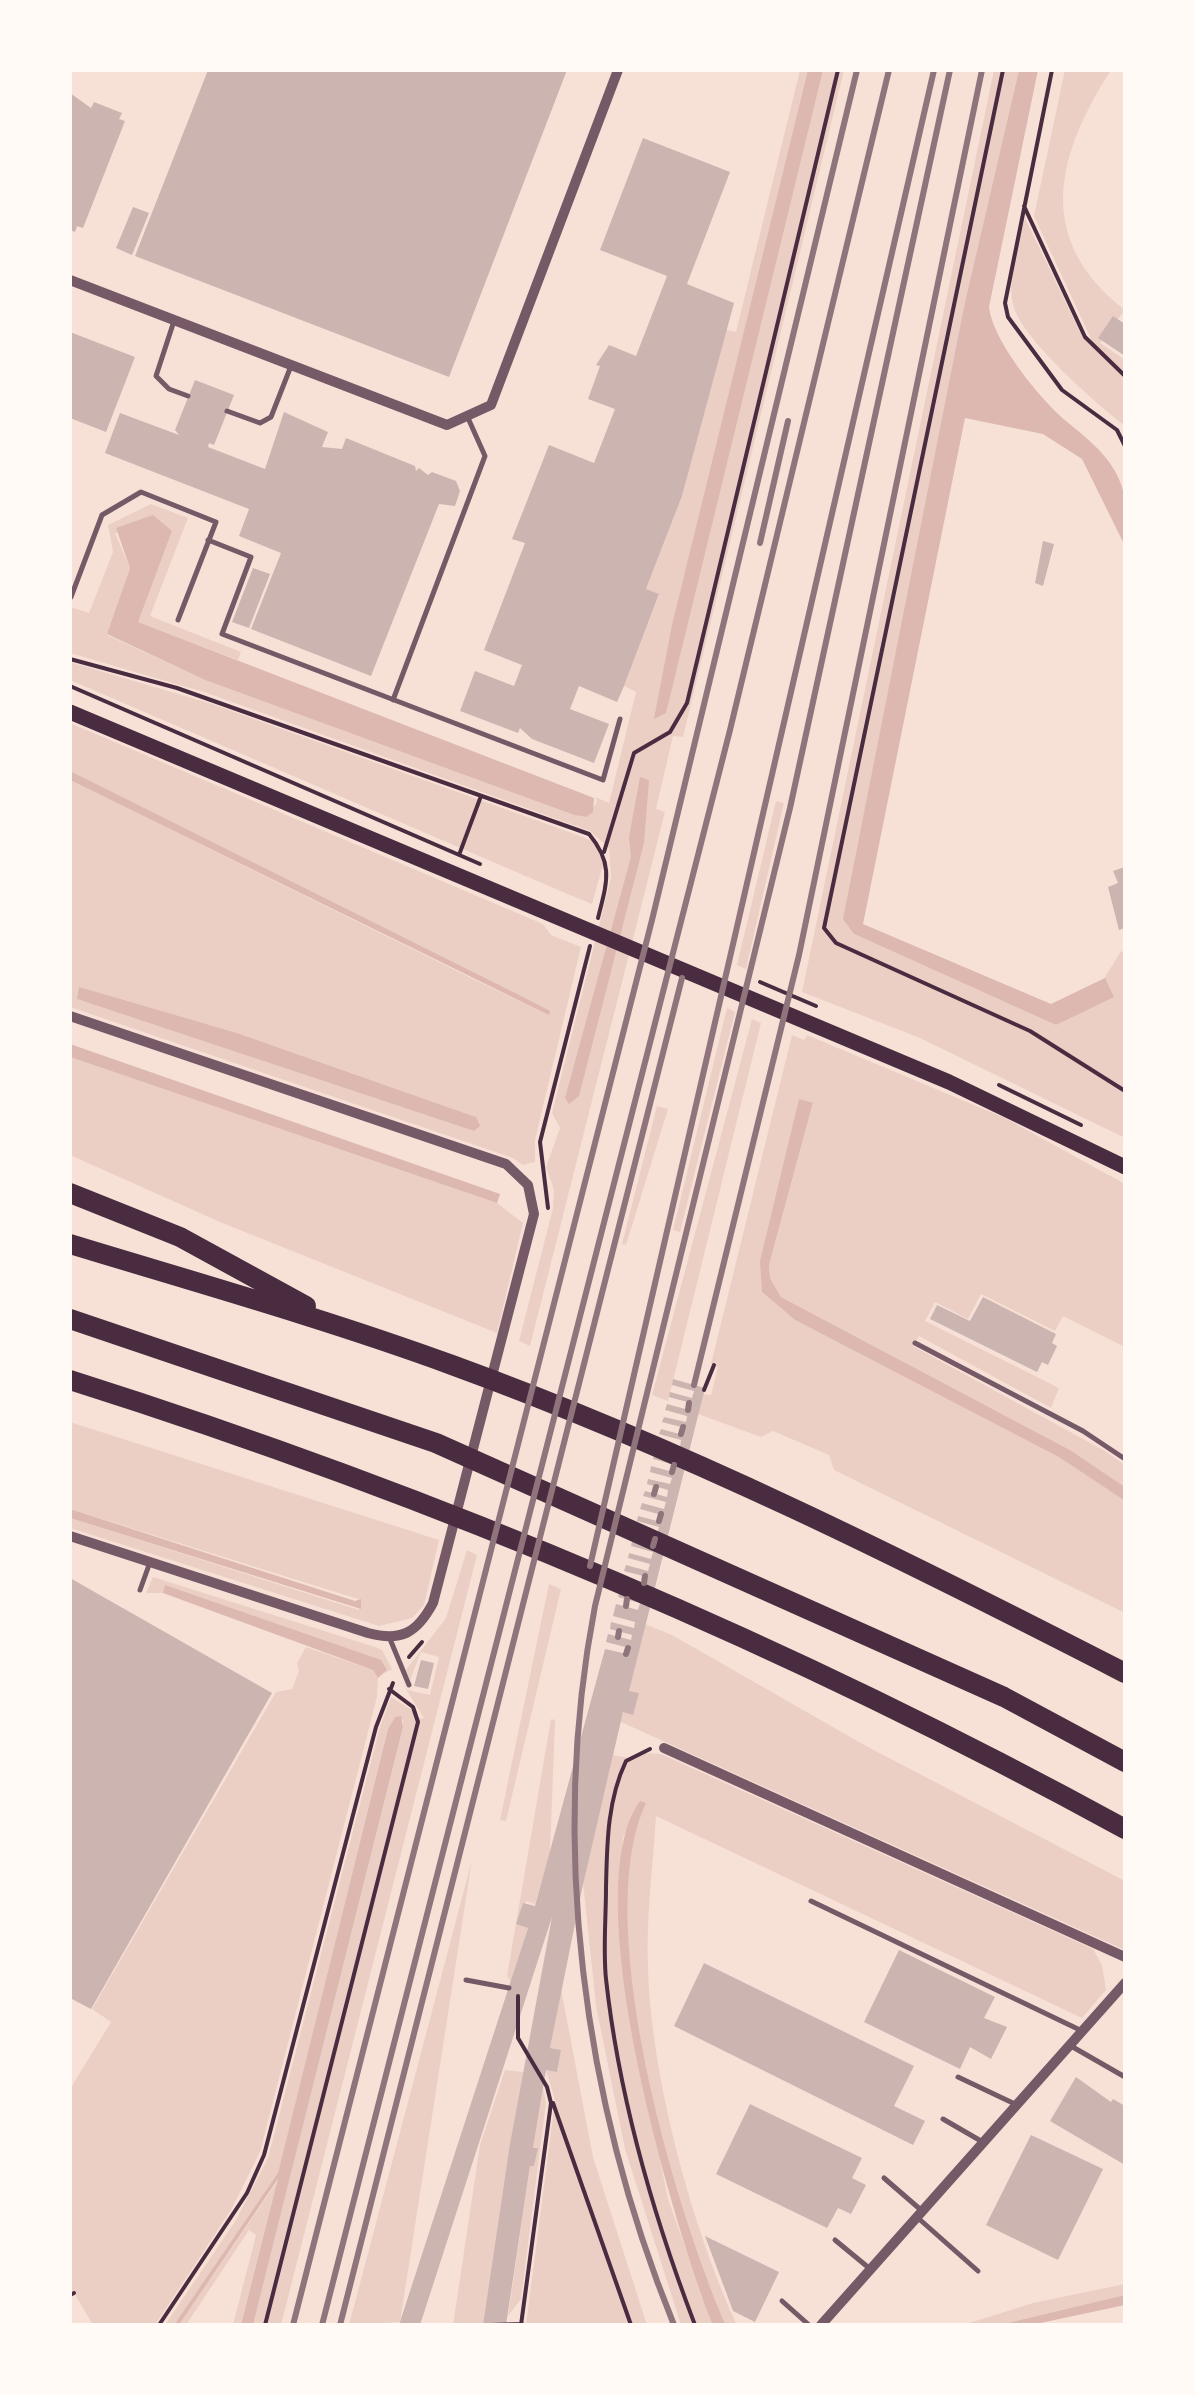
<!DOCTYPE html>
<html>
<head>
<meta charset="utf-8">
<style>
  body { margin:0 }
  #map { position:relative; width:1195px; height:2395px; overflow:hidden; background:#f7e1d7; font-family:"Open Sans",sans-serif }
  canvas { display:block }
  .frame { position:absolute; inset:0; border:72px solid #fffaf5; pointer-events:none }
</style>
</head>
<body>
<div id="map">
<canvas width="1195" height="2395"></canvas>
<div class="frame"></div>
</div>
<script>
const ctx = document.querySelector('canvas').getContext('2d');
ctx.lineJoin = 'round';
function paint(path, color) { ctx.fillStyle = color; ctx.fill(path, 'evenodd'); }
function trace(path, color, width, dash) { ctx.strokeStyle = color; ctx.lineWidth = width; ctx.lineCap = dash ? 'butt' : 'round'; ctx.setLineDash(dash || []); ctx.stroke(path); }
paint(new Path2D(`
  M800 70H844L683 737 673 736 656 809 665 812 530 1346 519 1341 553 1208 554 1190 546 1167 560 1128 552 1113 611 878 609 848 590 831 207 693 70 653V607L89 613 113 552 108 525 151 504 188 518 150 616 241 652 238 660 137 622 172 531 115 533 130 568 107 635 205 680 574 815 586 817 597 802 595 797 609 803 636 692 624 686 659 595 646 589 682 496 726 330 736 332Z
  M994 70H1019L965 302 854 934 1056 1025 1085 1010 1121 951 1125 953V1138L920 1038 802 992Z
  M1065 70H1111C1057 154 1033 239 1125 310L1100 343 1125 360V373L1093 343 1034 216Z
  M1025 218 1082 336 1125 380V426C1097 404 1020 338 1013 304 1007 277 1018 245 1025 218Z
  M70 662 212 704 583 837 592 841 604 861 592 904 565 893 70 680Z
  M70 723 543 924 551 935 581 947 535 1140V1162L523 1165 513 1158 70 1007V780L528 1006 70 771ZM79 988 237 1033 476 1117 474 1131 78 999Z
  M776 801 784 803 746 969 737 965Z
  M727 1008 735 1012 680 1232 673 1230Z
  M752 1019 761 1023 668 1401 652 1395Z
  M792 1035 804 1040 807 1035 1005 1118 1125 1184V1347L1063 1316 1055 1331 981 1294 968 1319 935 1302 925 1321 1059 1388 1051 1408 919 1336 913 1346 1105 1451 1125 1465V1487L1070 1450 781 1297 770 1278 769 1265 813 1104 799 1100 762 1292 795 1320 1060 1457 1125 1501V1613L834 1470 829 1455 773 1431 761 1437 698 1414 703 1394 711 1395 718 1367 711 1364Z
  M70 1057 497 1203 523 1223 497 1333 220 1222 70 1155Z
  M657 1106 668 1109 626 1245 622 1244Z
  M70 1422 439 1540 424 1605 412 1618 379 1626 70 1528V1518L359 1610 361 1600 70 1509Z
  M467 1550 477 1555 281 2325H253L403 1727V1720L395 1717 388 1729 278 2174 174 2325H165L236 2220 268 2158 380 1727 391 1697 412 1710 416 1719 424 1718 400 1680 407 1690 430 1695 439 1657 421 1652 410 1680 406 1670 446 1618Z
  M153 1577 375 1647 382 1650 392 1669 383 1674 387 1670 165 1586 163 1593H146Z
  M549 1584 561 1589 506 1821 500 1820Z
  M645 1624 672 1635 866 1746 1125 1881V1950L621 1722Z
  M306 1647 373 1670 378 1678 377 1697 260 2152 231 2210 155 2325H93L70 2286V2089L111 2022 92 2009 276 1692 292 1689 299 1671 297 1663Z
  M551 1719 555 1720 550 1853 535 1904 526 1901 519 1920 529 1924 511 1982 507 1976Z
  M643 1753 661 1754 1093 1949 1102 1965 1106 1990 1082 2018 656 1816C653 1866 646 1917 648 1968 651 2077 692 2228 737 2325H726C675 2209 590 1921 645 1804L623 1837 620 1888 627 1997 668 2199 713 2325H681L625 2149 596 2006 583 1882 613 1755 635 1759Z
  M472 1860 400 2322 349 2325Z
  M561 1989 593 2157 647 2325H526L555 2100 546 2070 557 2071 561 2050 550 2048Z
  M505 2070 523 2072 484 2323 453 2325 480 2145Z
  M543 2088 546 2103 521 2299 508 2316 530 2166H534L537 2149 533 2148Z
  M279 2179 241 2325H233L256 2235 249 2230 186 2325H179Z
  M1125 2284V2295L999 2325H963L1033 2303Z`), '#ebcfc5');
paint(new Path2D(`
  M808 70H823L666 713 654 719 672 625Z
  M1019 70H1038L989 307C993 341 1039 398 1066 421 1092 442 1119 463 1125 499 1127 514 1125 531 1125 546L1082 459 1043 434 965 418 863 924 1051 1004 1105 978 1114 997 1056 1025 854 934 843 919 965 302Z
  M153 515 172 531 138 622 594 798 593 812 586 817 574 815 205 680 107 634 130 568 116 528Z
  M70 771 523 997 550 1011 549 1015 70 780Z
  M640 777 649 780 644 843 579 1096 569 1104 565 1098 631 857 629 837Z
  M79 987 237 1033 476 1117 480 1126 474 1131 77 999Z
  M70 1044 500 1194 497 1203 70 1057Z
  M799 1099 813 1103 769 1265 770 1278 781 1297 1070 1450 1125 1487V1501L1059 1457 795 1320 762 1292 760 1261Z
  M70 1509 355 1601 361 1599V1609L70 1518Z
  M165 1585 381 1660 387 1670 378 1678 373 1670 163 1593Z
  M401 1716 403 1727 253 2325H241L278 2179 179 2325H174L278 2173 388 1729 395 1717Z
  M640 1801 646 1803C590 1922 675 2208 726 2325H713C673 2224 574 1891 640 1801Z
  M1125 2295V2305L1031 2325H999Z`), '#dcb8b0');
paint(new Path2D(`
  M208 70H567L449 377 135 256Z
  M70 93 91 108 94 102 122 113 119 119 125 121 83 228 77 226 75 232 70 230Z
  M643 138 730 172 687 284 734 303 682 496 646 589 659 594 624 686 617 702 579 686 570 709 609 724 594 763 532 739 520 728 518 733 460 711 475 671 514 686 522 665 484 650 525 543 512 539 549 445 594 463 615 409 588 399 600 366 596 365 609 345 636 356 667 276 600 250Z
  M133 207 149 213 132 255 116 248Z
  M1113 316 1125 324V356L1098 338Z
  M70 332 135 357 106 432 70 418Z
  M195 380 234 395 214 445 209 443 208 447 265 469 284 412 328 432 322 447 342 449 346 438 415 466 416 471 419 468 428 475 432 472 456 481 460 491 455 506 439 504 371 676 251 629 281 553 239 536 249 509 105 453 120 413 179 435 175 430Z
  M1043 541 1054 544 1043 586 1035 583Z
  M253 568 270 574 249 628 232 622Z
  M1125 867V928L1119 930 1108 887 1118 883 1113 871Z
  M983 1297 1056 1334 1052 1343 1057 1346 1048 1365 1042 1362 1037 1372 930 1319 937 1305 970 1321Z
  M673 1379 705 1388 629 1691 639 1693 633 1715 623 1712 582 1889 550 2048 561 2050 557 2072 546 2070 533 2148H538L534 2166H530L506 2325H483L510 2144 552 1917 420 2325H399L528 1928 516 1924 523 1903 535 1906 605 1649 627 1654 629 1648 606 1642 608 1634 631 1640 632 1635 610 1629 611 1622 634 1628 635 1622 613 1616 616 1604 638 1610 640 1603 618 1597 623 1578 645 1584 647 1577 624 1571 626 1565 648 1571 650 1564 628 1558 629 1553 651 1559 653 1552 631 1546 632 1541 657 1534 659 1527 637 1521 638 1516 661 1522 662 1515 640 1509 642 1503 664 1509 666 1502 643 1496 645 1491 667 1497 668 1490 647 1484 648 1479 670 1484 672 1478 650 1472 651 1466 673 1472 675 1465 653 1459 654 1454 680 1447 681 1440 659 1434 661 1429 683 1435 685 1428 662 1422 664 1417 686 1422 687 1416 665 1410 667 1404 689 1410 691 1403 669 1397 670 1392 692 1398 694 1391 672 1385Z
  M70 1578 272 1693 91 2009 70 1998Z
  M421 1660 434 1663 428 1689 414 1686Z
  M899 1950 995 1997 984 2018 1007 2027 991 2059 970 2047 960 2069 864 2022Z
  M704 1963 914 2066 894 2106 925 2121 913 2145 674 2026Z
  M1076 2077 1111 2102 1113 2099 1125 2106V2165L1050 2121Z
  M750 2104 862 2158 852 2178 866 2185 851 2214 838 2208 827 2228 716 2174Z
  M1031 2135 1103 2169 1058 2260 986 2225Z
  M705 2236 779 2272 755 2322 733 2311Z`), '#ccb4b1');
trace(new Path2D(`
  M1003 70 824 928 836 943 1030 1031 1125 1091
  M1052 70 1005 303 1008 317 1062 390 1117 430 1125 446
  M1024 206 1085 337 1125 376
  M70 659 177 688 589 834C614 864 607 882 598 918
  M70 686 480 864
  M604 852 634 753 670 732 687 703 838 70
  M459 855 481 796
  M760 982 816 1006
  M999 1085 1081 1125
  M548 1208 540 1142 590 946
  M704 1390 714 1365
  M409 1657 422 1642
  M650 1749 626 1761C607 1801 607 1845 606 1888 606 1918 603 1950 606 1979 619 2097 653 2215 695 2325
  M518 1996V2038L547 2087 551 2103 521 2325
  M553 2103 631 2325
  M70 2295 74 2293
  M159 2325 247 2193 264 2155 376 1727 393 1683
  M265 2325 418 1722 413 1707 389 1689
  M490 2325 522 2324`), '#4a2c40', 4);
trace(new Path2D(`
  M174 321 156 376 169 389 188 396
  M227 411 260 423 271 417 291 366
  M208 540 251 557 222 634 603 780 620 719
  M71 597 102 515 141 492 216 522 178 620
  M393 700 485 456 468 418
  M915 1343 1083 1431 1125 1459
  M140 1590 149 1565
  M390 1639 409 1685
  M811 1901 1080 2030
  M466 1980 509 1988
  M1071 2046 1125 2077
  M958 2077 1015 2104
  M943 2119 981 2141
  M884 2178 921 2210
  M918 2218 978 2271
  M835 2240 869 2268
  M782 2301 809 2325`), '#755966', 5);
trace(new Path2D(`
  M70 280 447 425 491 405 618 70
  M70 1016 506 1164 528 1185 534 1214 433 1603C417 1633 401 1642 368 1633L70 1536
  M664 1748 1125 1957
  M821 2325 1125 1983`), '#755966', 10);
trace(new Path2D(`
  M70 712 949 1082 1125 1167`), '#4a2c40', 15);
trace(new Path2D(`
  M70 1193 180 1237 306 1306
  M70 1244C198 1283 326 1319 452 1365 683 1449 907 1561 1125 1673
  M70 1319 436 1443 1004 1697 1125 1762
  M70 1380C433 1495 791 1646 1125 1829`), '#4a2c40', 20);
trace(new Path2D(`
  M760 543 788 421
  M694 1385 799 955 982 70
  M688 1410 689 1403
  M681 1434 683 1427
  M672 1472 674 1465
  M654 1494 656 1487
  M659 1521 661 1514
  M653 1546 655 1539
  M590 1566 934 70
  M644 1583 645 1576
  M626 1606 627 1599
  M618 1637 619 1631
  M626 1654 628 1648
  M293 2325 652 920 857 70
  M322 2325 730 730 889 70
  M340 2325 682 978
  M674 2325C583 2101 549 1845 595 1606L790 808 950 70`), '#8f747c', 6);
</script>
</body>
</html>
